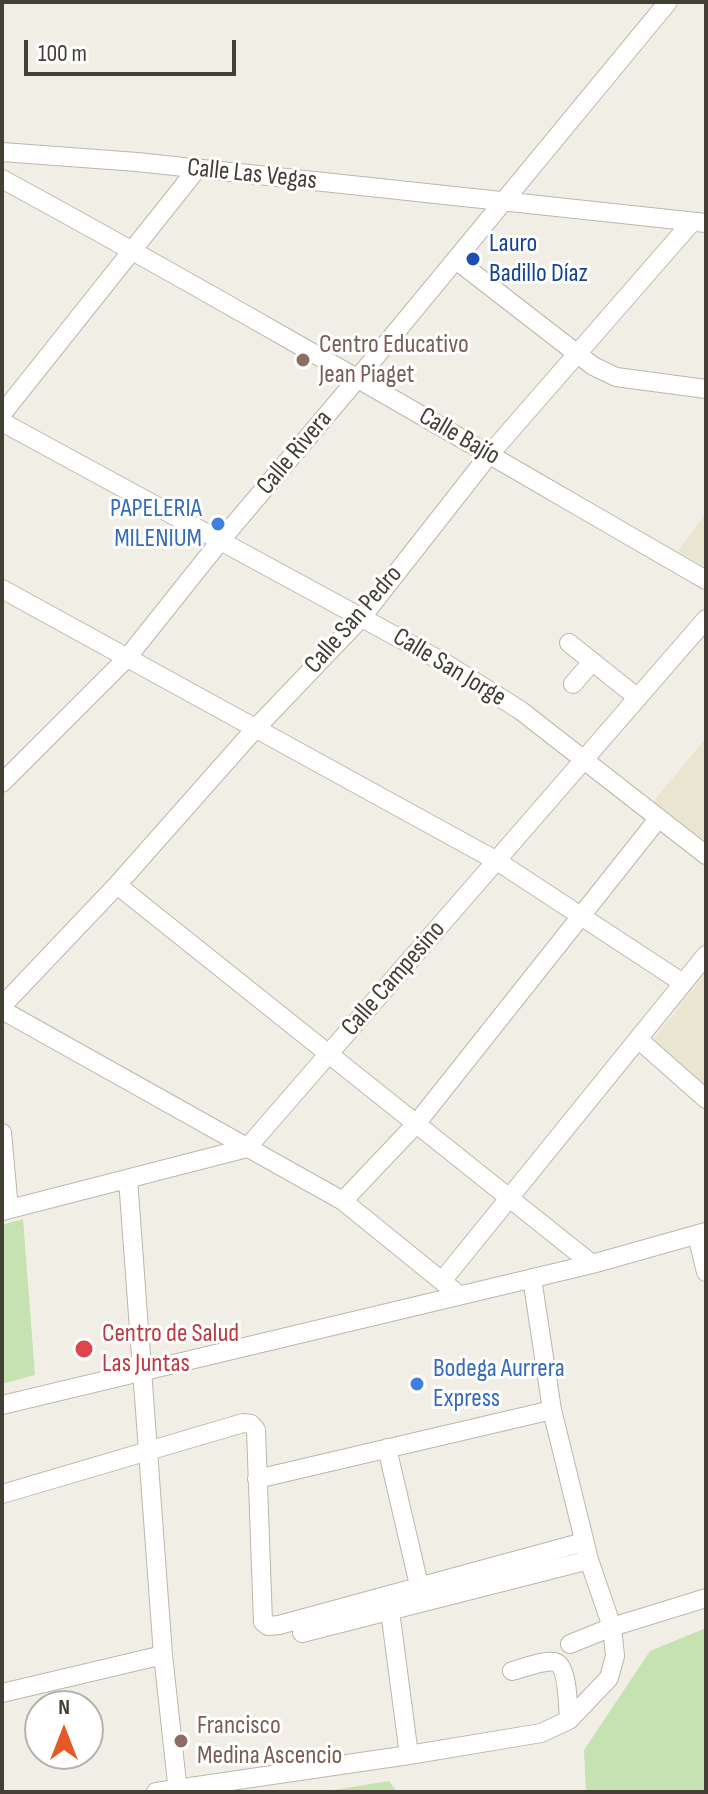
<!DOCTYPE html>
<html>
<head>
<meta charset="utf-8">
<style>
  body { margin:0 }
  #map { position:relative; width:708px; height:1794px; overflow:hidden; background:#f1efe5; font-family:"Sofia Sans Condensed",sans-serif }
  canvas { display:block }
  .frame { position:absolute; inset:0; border:4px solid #433f35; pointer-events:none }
  .north { position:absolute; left:24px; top:1690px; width:80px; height:80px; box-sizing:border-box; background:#fff; border:2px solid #b4b2ae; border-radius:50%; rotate:0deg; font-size:22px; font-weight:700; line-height:32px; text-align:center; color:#433f35 }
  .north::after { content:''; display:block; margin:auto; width:28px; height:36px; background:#e65a27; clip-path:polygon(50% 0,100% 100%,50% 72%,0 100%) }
  .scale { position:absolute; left:24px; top:40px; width:212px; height:36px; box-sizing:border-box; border:4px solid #433f35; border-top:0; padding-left:10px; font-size:24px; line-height:28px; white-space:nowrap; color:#433f35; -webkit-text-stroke:6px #fff; paint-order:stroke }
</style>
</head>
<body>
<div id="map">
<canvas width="708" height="1794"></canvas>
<div class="frame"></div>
<div class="north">N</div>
<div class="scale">100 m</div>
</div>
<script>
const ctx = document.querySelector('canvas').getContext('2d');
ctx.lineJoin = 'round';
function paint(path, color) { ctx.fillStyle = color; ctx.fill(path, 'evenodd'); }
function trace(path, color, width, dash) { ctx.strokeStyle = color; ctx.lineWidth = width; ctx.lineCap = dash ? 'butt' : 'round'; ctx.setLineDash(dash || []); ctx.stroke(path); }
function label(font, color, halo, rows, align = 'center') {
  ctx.font = font + ' "Sofia Sans Condensed",sans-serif'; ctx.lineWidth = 6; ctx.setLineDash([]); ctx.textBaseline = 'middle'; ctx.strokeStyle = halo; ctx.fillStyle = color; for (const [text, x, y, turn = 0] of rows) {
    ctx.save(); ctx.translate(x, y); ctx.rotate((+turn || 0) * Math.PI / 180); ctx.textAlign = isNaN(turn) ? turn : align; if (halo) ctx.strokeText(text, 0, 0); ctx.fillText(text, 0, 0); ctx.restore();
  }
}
paint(new Path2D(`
  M706 513V567L678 551Z
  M706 738V844L652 803Z
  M706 973V1096L649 1045Z`), '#e9e5d0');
paint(new Path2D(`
  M23 1219 35 1375 2 1384V1225Z
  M706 1628V1792H586L584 1750 650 1651Z
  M389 1781 397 1792H321Z`), '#c6e2b1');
const minor = new Path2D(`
  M2 152 137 162 706 223
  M2 179C239 308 472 445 706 580
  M456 260 593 366 616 377 706 389
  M2 414 197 169
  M2 422 443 662 520 710 706 855
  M2 589 497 861 683 983
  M569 643 638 698
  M573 684 592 662
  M2 783 127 658 221 540 358 378 668 2
  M117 885 592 1264
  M2 1006 117 885 255 729 362 617 489 455 692 222
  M2 1010 343 1201 459 1295
  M638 1039 706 1099
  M2 1133 9 1209
  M128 1179 163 1655 178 1792
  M343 1201 416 1124 658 819
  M2 1211 247 1148 706 619
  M697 1235 706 1272
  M442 1281 706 955
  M2 1405 592 1264 706 1232
  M387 1448 419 1585
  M257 1479 552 1410
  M2 1494 243 1423 251 1424 256 1430 263 1622 268 1626 279 1625 584 1542
  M390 1611 409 1755
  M302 1633 589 1560
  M570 1644 612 1627 706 1598
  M512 1671C521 1669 548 1658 557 1663 568 1669 568 1708 569 1720
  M2 1693 163 1655
  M156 1792 409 1755 541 1733 569 1720 609 1678 615 1656 612 1627 589 1560 552 1410 532 1278`);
trace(minor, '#bbb7a9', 20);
trace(minor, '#fff', 18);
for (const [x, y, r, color] of [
  [473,259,8,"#1a4fb4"],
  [303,360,8,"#8d6e63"],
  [218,524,8,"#3f7fe0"],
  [84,1349,10,"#e0444e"],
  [417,1384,8,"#3f7fe0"],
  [181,1741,8,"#8d6e63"]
]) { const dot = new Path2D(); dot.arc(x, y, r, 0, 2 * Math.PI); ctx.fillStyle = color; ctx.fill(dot); trace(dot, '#fff', 3); }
label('26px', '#433f35', '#fff', [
  ["Calle Las Vegas",252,175,6],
  ["Calle Bajío",459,437,30],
  ["Calle Rivera",295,453,-50],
  ["Calle San Pedro",354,620,-49],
  ["Calle San Jorge",449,668,31],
  ["Calle Campesino",394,979,-49]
]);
label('26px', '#164399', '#fff', [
  ["Lauro",489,244],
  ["Badillo Díaz",489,274]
], 'left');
label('26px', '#785e54', '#fff', [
  ["Centro Educativo",319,345],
  ["Jean Piaget",319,375],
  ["Francisco",197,1726],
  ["Medina Ascencio",197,1756]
], 'left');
label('26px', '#366cbe', '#fff', [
  ["PAPELERIA",202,509],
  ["MILENIUM",202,539],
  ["Bodega Aurrera",433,1369,"left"],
  ["Express",433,1399,"left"]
], 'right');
label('26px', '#be3a42', '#fff', [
  ["Centro de Salud",102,1334],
  ["Las Juntas",102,1364]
], 'left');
</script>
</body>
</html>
